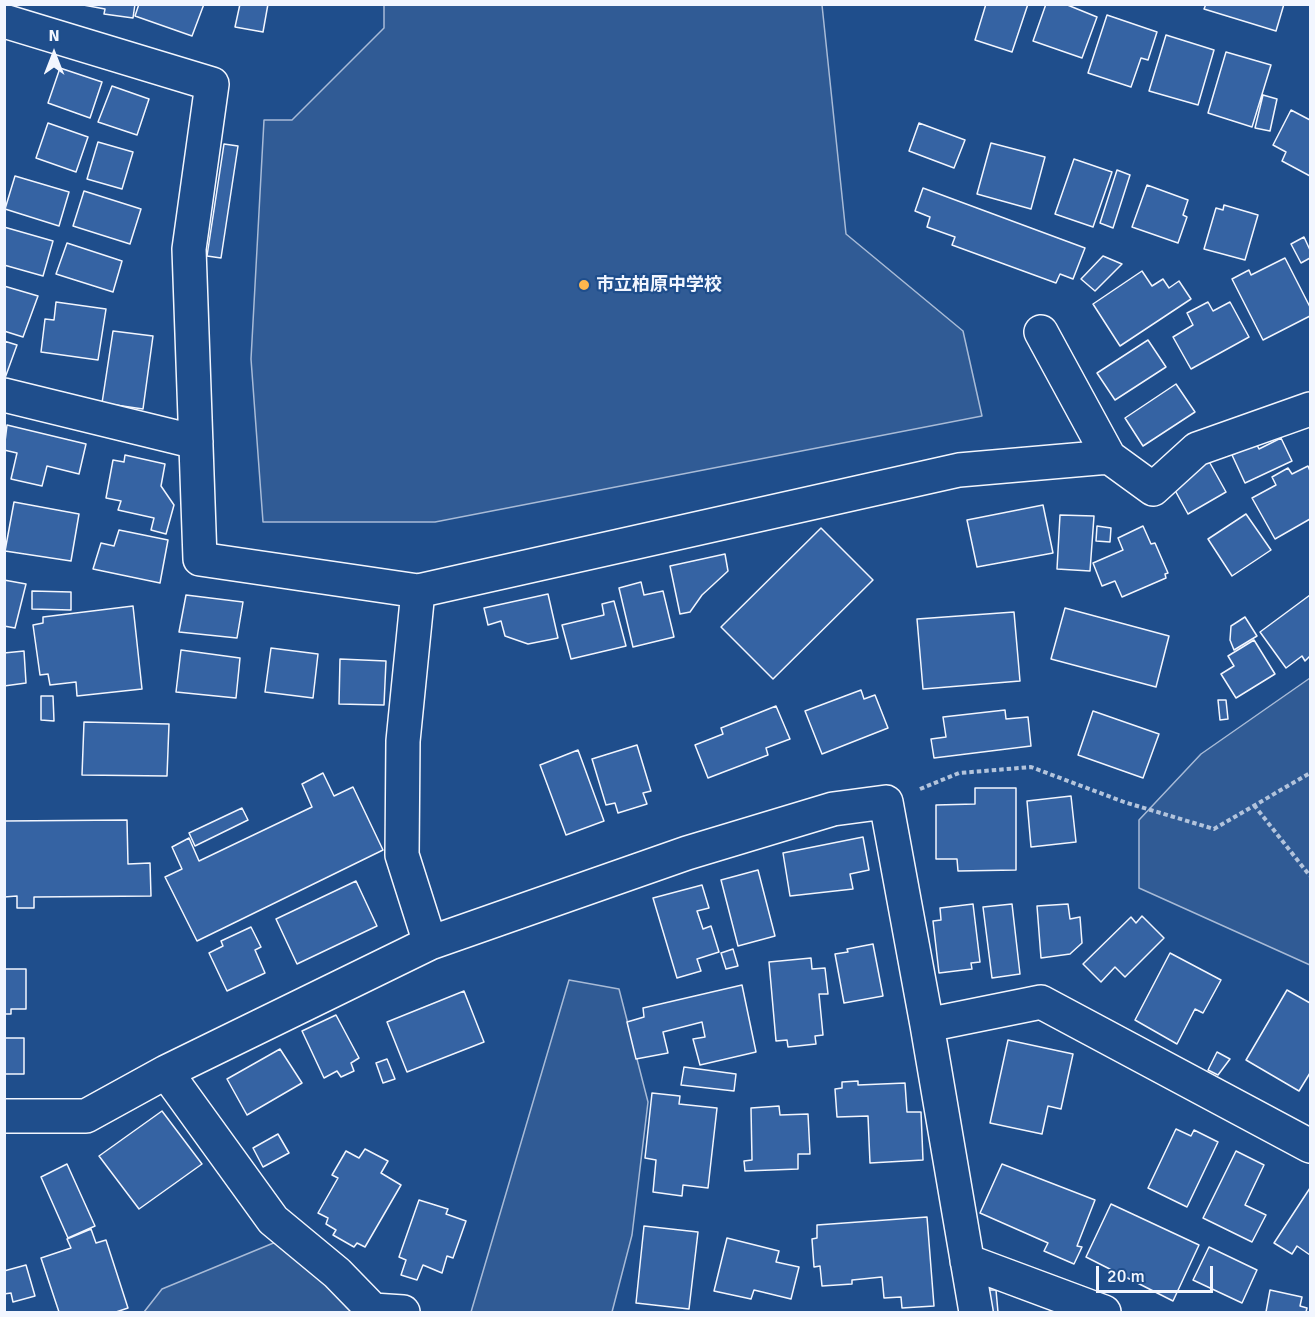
<!DOCTYPE html>
<html>
<head>
<meta charset="utf-8">
<style>
  body { margin:0 }
  #map { position:relative; width:1315px; height:1317px; overflow:hidden; background:#1f4e8c; font-family:Signika,sans-serif }
  canvas { display:block }
  .frame { position:absolute; inset:0; border:6px solid #f2f6ff; pointer-events:none }
  .north { position:absolute; left:24px; top:24px; width:60px; height:60px; -webkit-text-stroke:4px #1f4e8c; paint-order:stroke; rotate:0deg; font-size:16px; font-weight:700; line-height:24px; text-align:center; color:#f2f6ff }
  .north::after { content:''; display:block; margin:auto; width:21px; height:27px; background:#f2f6ff; clip-path:polygon(50% 0,100% 100%,50% 72%,0 100%) }
  .scale { position:absolute; left:1096px; top:1266px; width:117px; height:27px; box-sizing:border-box; border:3px solid #f2f6ff; border-top:0; padding-left:8px; font-size:18px; line-height:21px; white-space:nowrap; color:#f2f6ff; -webkit-text-stroke:4px #1f4e8c; paint-order:stroke }
</style>
</head>
<body>
<div id="map">
<canvas width="1315" height="1317"></canvas>
<div class="frame"></div>
<div class="north">N</div>
<div class="scale">20 m</div>
</div>
<script>
const ctx = document.querySelector('canvas').getContext('2d');
ctx.lineJoin = 'round';
function paint(path, color) { ctx.fillStyle = color; ctx.fill(path, 'evenodd'); }
function trace(path, color, width, dash) { ctx.strokeStyle = color; ctx.lineWidth = width; ctx.lineCap = dash ? 'butt' : 'round'; ctx.setLineDash(dash || []); ctx.stroke(path); }
function label(font, color, halo, rows, align = 'center') {
  ctx.font = font + ' Signika,"Noto Sans JP",sans-serif'; ctx.lineWidth = 4.5; ctx.setLineDash([]); ctx.textBaseline = 'middle'; ctx.strokeStyle = halo; ctx.fillStyle = color; for (const [text, x, y, turn = 0] of rows) {
    ctx.save(); ctx.translate(x, y); ctx.rotate((+turn || 0) * Math.PI / 180); ctx.textAlign = isNaN(turn) ? turn : align; if (halo) ctx.strokeText(text, 0, 0); ctx.fillText(text, 0, 0); ctx.restore();
  }
}
const green = new Path2D(`
  M384 5H822L846 234 963 331 982 416 435 522H263L251 359 264 120H292L384 28Z
  M1310 678V965L1139 888V820L1201 754Z
  M569 980 619 989 648 1102 632 1235 612 1312H471Z
  M288 1237 362 1312H144L162 1289Z`);
paint(green, '#305b95');
trace(green, '#a8bbd7', 1.5);
const building = new Path2D(`
  M78 4H135L133 18 104 14 105 9Z
  M139 4H204L192 36 135 16Z
  M240 4H268L263 32 235 27Z
  M986 4H1028L1012 52 975 40Z
  M1046 4H1065L1097 17 1082 58 1033 41Z
  M1206 4H1284L1276 31 1204 9Z
  M1107 15 1157 32 1148 60 1141 58 1131 87 1088 73Z
  M1166 35 1214 50 1198 105 1149 91Z
  M1226 52 1271 65 1252 127 1208 113Z
  M60 68 102 82 90 118 48 103Z
  M112 86 149 99 137 135 98 122Z
  M1263 95 1277 99 1270 131 1255 128Z
  M1291 110 1310 120V176L1282 161 1286 152 1273 145Z
  M48 123 88 137 76 172 36 158Z
  M919 123 965 140 954 168 909 151Z
  M98 142 133 152 122 189 87 179Z
  M991 143 1045 157 1031 209 977 194Z
  M224 144 238 146 221 258 207 256Z
  M1074 159 1112 172 1093 227 1055 214Z
  M1117 170 1130 175 1113 228 1100 223Z
  M15 176 69 192 59 226 5 209Z
  M1147 185 1188 200 1183 215 1187 217 1178 243 1132 227Z
  M923 188 1085 248 1073 279 1060 274 1056 283 952 245 955 237 927 227 930 217 915 211Z
  M84 191 141 209 130 244 73 226Z
  M1224 205 1258 215 1245 260 1204 249 1216 208 1223 210Z
  M4 227 53 241 43 276 4 265Z
  M1304 237 1310 250V258L1301 263 1291 244Z
  M67 243 122 261 113 292 56 274Z
  M1103 256 1122 264 1095 291 1081 279Z
  M1285 258 1310 307V316L1263 340 1232 279 1249 270 1251 275Z
  M1142 271 1152 286 1163 279 1169 288 1179 281 1191 299 1120 346 1093 304Z
  M4 286 38 296 23 337 4 331Z
  M56 302 106 309 98 360 41 352 45 319 54 320Z
  M1208 302 1213 311 1230 302 1249 337 1191 369 1173 337 1193 325 1187 313Z
  M113 331 153 336 143 409 102 403Z
  M1148 340 1166 367 1115 400 1097 373Z
  M4 341 17 345 5 378 4 377Z
  M1176 384 1195 412 1143 446 1125 418Z
  M7 425 86 444 79 474 47 466 42 486 11 479 17 453 4 450Z
  M1281 438 1292 461 1245 483 1232 455 1256 443 1259 449Z
  M125 455 165 464 161 486 174 505 166 534 151 530 154 518 118 510 121 501 106 498 113 460 124 462Z
  M1206 456 1226 492 1188 514 1171 483Z
  M1308 466 1310 471V519L1275 539 1252 498 1276 485 1272 477 1288 468 1292 474Z
  M14 502 79 514 71 561 5 551Z
  M1043 505 1053 553 977 567 967 520Z
  M1246 514 1271 550 1232 576 1208 539Z
  M1060 515 1094 516 1090 571 1057 569Z
  M1097 526 1111 528 1110 542 1096 541Z
  M1143 526 1151 544 1155 543 1168 573 1165 574 1166 578 1122 597 1115 581 1102 586 1093 563 1123 550 1118 538Z
  M821 528 873 580 773 679 721 627Z
  M119 530 168 540 160 583 93 569 101 543 114 546Z
  M725 554 728 571 702 595 690 612 680 614 670 566Z
  M4 580 26 584 15 628 4 626Z
  M641 582 644 595 663 591 674 637 633 647 619 588Z
  M32 591 71 592V610L32 609Z
  M548 594 558 638 528 644 505 636 501 621 488 625 484 608Z
  M186 595 243 602 237 638 179 632Z
  M1310 595V656L1305 661 1302 656 1286 668 1260 632Z
  M614 601 626 646 571 659 562 625 604 615 602 604Z
  M133 606 142 689 77 696 76 682 50 685 48 674 40 675 33 625 43 623V617Z
  M1065 608 1169 636 1156 687 1051 659Z
  M1014 612 1020 681 923 689 917 619Z
  M1245 617 1257 636 1234 650 1230 640 1231 626Z
  M1254 640 1275 674 1236 698 1221 674 1234 666 1228 656Z
  M271 648 318 654 313 698 265 692Z
  M181 650 240 658 236 698 176 692Z
  M24 651 26 683 4 686V653Z
  M340 659 386 661 384 705 339 704Z
  M861 690 864 699 875 695 888 728 822 754 805 711Z
  M41 696H53L54 721 41 720Z
  M1218 700H1226L1228 719 1220 720Z
  M776 706 790 739 766 748 768 755 708 778 695 745 723 734 721 728Z
  M1005 710 1006 719 1028 717 1031 746 934 758 931 739 946 737 943 717Z
  M1093 711 1159 734 1143 778 1078 755Z
  M84 722 169 724 167 776 82 775Z
  M637 745 651 791 643 793 647 804 618 813 615 803 606 805 592 759Z
  M578 750 604 821 566 835 540 765Z
  M323 773 334 796 353 787 383 850 197 941 165 877 182 869 172 847 189 838 199 861 312 807 302 784Z
  M975 788H1016V870L958 871 957 859H936V805L975 804Z
  M1071 796 1076 842 1031 847 1027 801Z
  M242 808 248 820 195 846 189 833Z
  M127 820 128 864 150 863 151 896 34 897V908H17V896L4 897V821Z
  M863 837 869 870 850 874 853 889 790 896 783 853Z
  M758 870 775 936 738 946 721 880Z
  M356 881 377 926 297 964 276 919Z
  M702 885 709 908 697 911 703 929 711 926 719 952 697 959 701 971 677 978 653 898Z
  M973 904 980 962 971 963 972 969 939 973 933 921 941 920 940 908Z
  M1012 904 1020 974 992 978 983 907Z
  M1068 904 1070 919 1080 917 1082 943 1070 954 1041 958 1037 906Z
  M1142 916 1164 938 1125 977 1115 967 1101 982 1083 964 1131 917 1136 923Z
  M251 927 261 947 255 950 265 973 227 991 209 953 223 946 221 941Z
  M873 944 883 996 844 1003 835 954 848 952 847 949Z
  M733 949 738 966 726 969 721 953Z
  M1170 953 1221 980 1203 1013 1195 1009 1177 1044 1135 1020Z
  M811 958 812 969 825 968 828 994H819L823 1035 815 1036 816 1044 788 1047 787 1040 776 1041 769 962Z
  M4 969H26V1009H11V1014H4Z
  M742 985 756 1052 700 1065 693 1039 705 1037 702 1022 663 1032 668 1053 636 1059 627 1022 644 1017 643 1008Z
  M1287 990 1310 1003V1073L1299 1091 1246 1060Z
  M464 991 484 1042 407 1072 387 1022Z
  M336 1015 359 1058 351 1063 354 1071 341 1077 337 1071 324 1078 302 1031Z
  M4 1038H24V1074H4Z
  M1008 1040 1073 1054 1061 1109 1048 1106 1042 1134 990 1123Z
  M280 1049 302 1083 247 1115 227 1079Z
  M1217 1052 1230 1059 1218 1075 1208 1070Z
  M387 1059 395 1079 383 1083 376 1063Z
  M684 1067 736 1074 734 1091 681 1085Z
  M858 1081V1085L905 1083 907 1112H921L923 1160 870 1163 868 1116 837 1117 835 1089 842 1088V1082Z
  M652 1093 680 1096 679 1104 717 1108 708 1188 683 1185 682 1196 653 1192 656 1160 645 1158Z
  M779 1106 780 1115 808 1114 810 1154H798V1169L745 1171 744 1161 752 1160 751 1108Z
  M162 1111 202 1164 139 1209 99 1156Z
  M1176 1129 1191 1136 1194 1130 1218 1142 1187 1207 1148 1188Z
  M278 1134 289 1153 263 1167 253 1148Z
  M365 1149 388 1161 381 1173 401 1185 365 1247 357 1243 354 1247 333 1235 336 1230 326 1224 328 1218 318 1213 338 1178 332 1175 346 1151 359 1158Z
  M1236 1151 1264 1165 1245 1205 1266 1215 1252 1242 1203 1218Z
  M67 1164 95 1226 68 1238 41 1177Z
  M1002 1164 1095 1200 1077 1246 1082 1247 1074 1264 1044 1251 1048 1243 980 1213Z
  M1310 1188V1255L1297 1246 1292 1254 1274 1243Z
  M419 1200 448 1209 446 1214 466 1221 453 1258 447 1256 442 1273 423 1265 417 1280 401 1275 406 1260 399 1257Z
  M1111 1204 1199 1245 1173 1301 1086 1257Z
  M927 1217 934 1306 902 1308 901 1297 884 1298 882 1277 852 1280V1284L822 1286 820 1266 814 1267 812 1239 817 1238V1225Z
  M644 1226 698 1232 689 1309 636 1303Z
  M91 1229 96 1243 106 1240 128 1308 116 1312H59L41 1258 71 1248 67 1239Z
  M727 1238 779 1251 776 1262 799 1267 791 1299 754 1290 751 1299 714 1291Z
  M1209 1247 1257 1270 1242 1303 1193 1280Z
  M26 1265 35 1296 13 1302 11 1293 4 1294V1271Z
  M980 1290H996L998 1312H982Z
  M1270 1290 1302 1297 1300 1306 1307 1308 1306 1312H1266Z`);
paint(building, '#3563a3');
trace(building, '#f2f6ff', 1.5);
const minor = new Path2D(`
  M4 21 212 84 189 249 200 559 418 591 959 470 1109 457 1041 332
  M4 395 196 442
  M1109 457 1153 489 1197 449 1310 409
  M418 591 403 741 402 855 430 943 687 853 833 809 886 802 927 1025 1041 1002 1310 1146
  M927 1025 976 1312
  M166 1072 273 1220 337 1273 373 1310 403 1312
  M4 1116H86L166 1072 430 943
  M967 1261 1104 1312`);
trace(minor, '#f2f6ff', 36);
trace(new Path2D(`
  M920 789 959 773 1031 767 1124 802 1214 829 1310 773
  M1254 805 1310 876`), '#b3c4dc', 4, [4.5, 3]);
trace(minor, '#1f4e8c', 33);
for (const [x, y, r, color] of [
  [584,285,6,"#ffb74d"]
]) { const dot = new Path2D(); dot.arc(x, y, r, 0, 2 * Math.PI); ctx.fillStyle = color; ctx.fill(dot); trace(dot, '#1f4e8c', 2); }
label('bold 18px', '#f2f6ff', '#1f4e8c', [
  ["市立柏原中学校",596,285]
], 'left');
</script>
</body>
</html>
